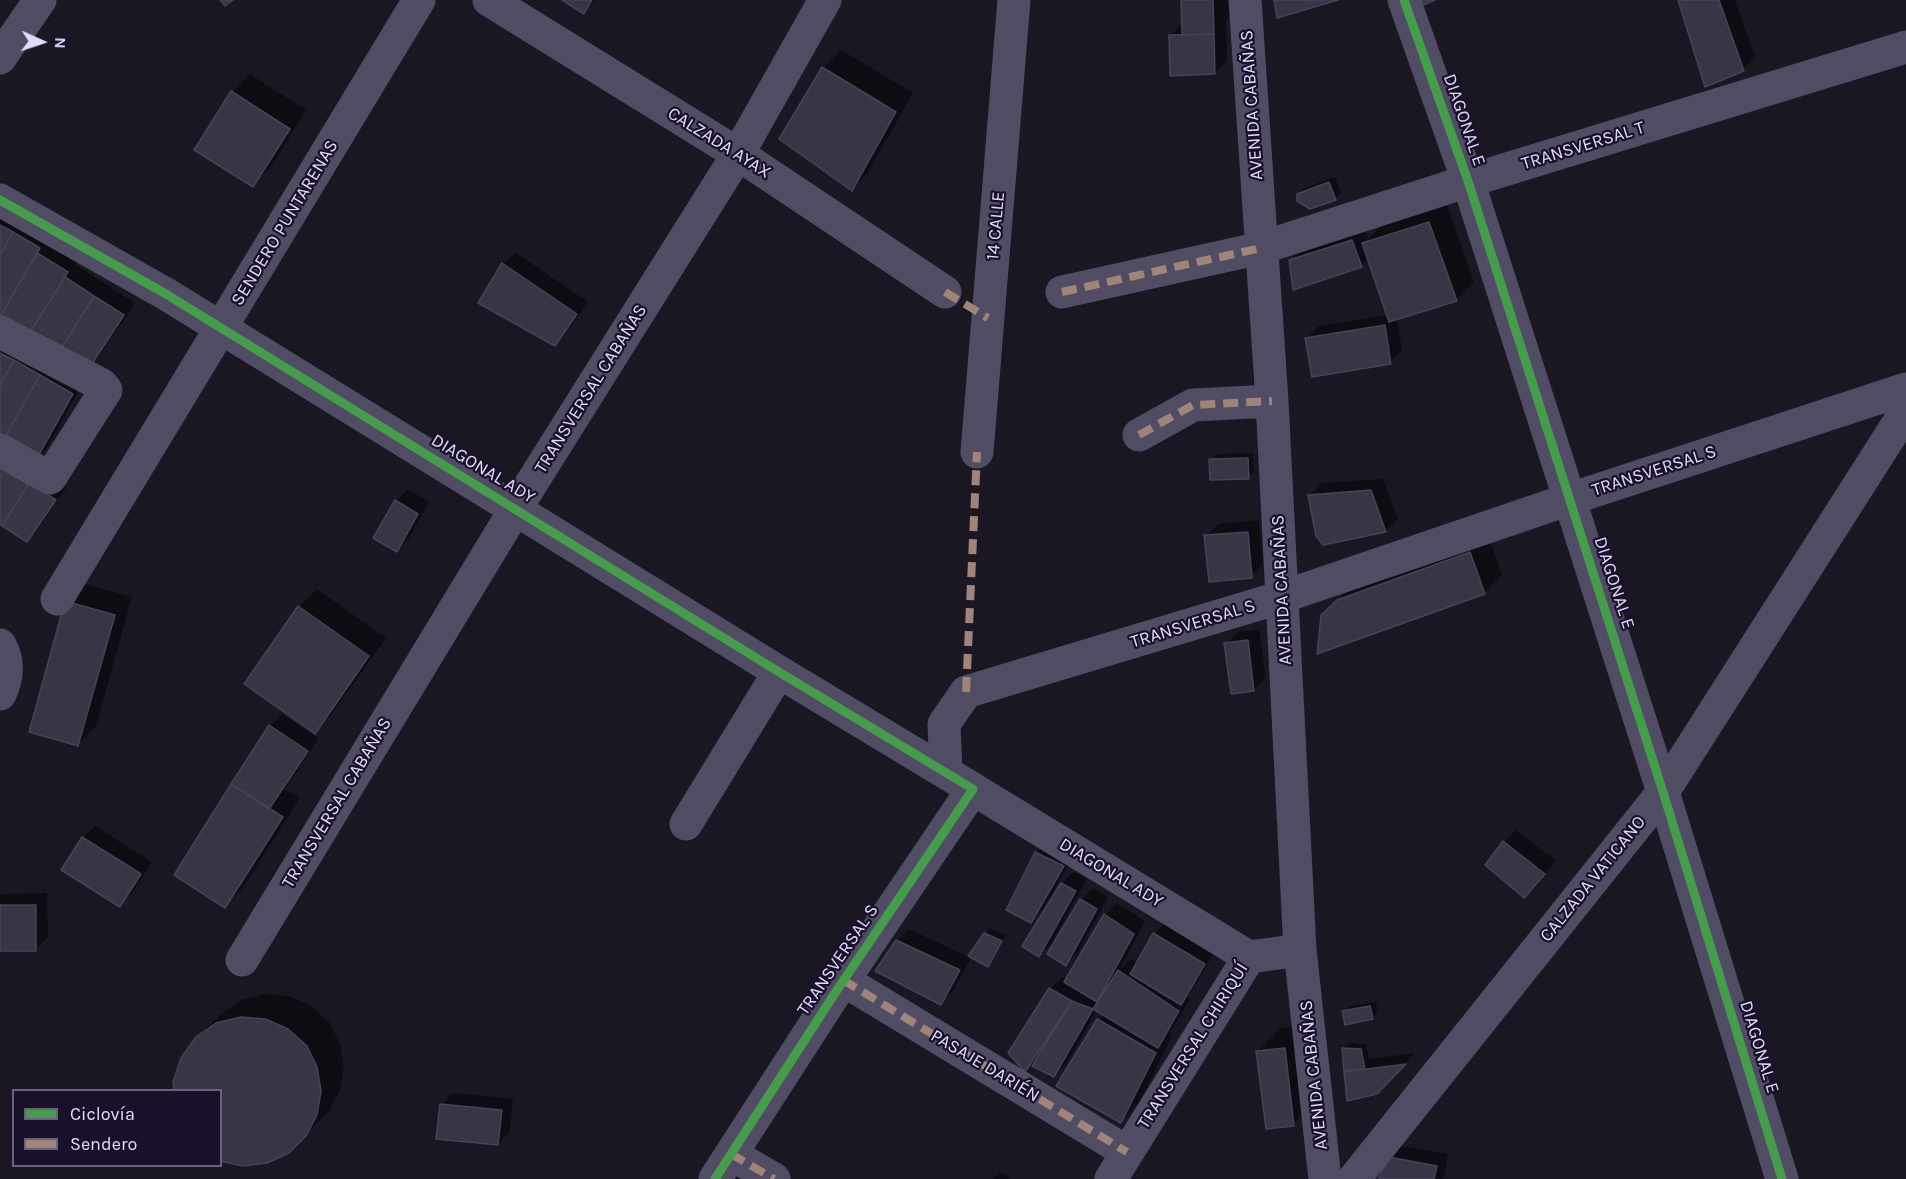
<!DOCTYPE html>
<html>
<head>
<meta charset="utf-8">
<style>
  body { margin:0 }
  #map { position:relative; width:1906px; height:1179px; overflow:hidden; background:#1a1723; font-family:Karla,sans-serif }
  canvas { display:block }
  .legend { position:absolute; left:12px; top:1089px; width:210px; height:78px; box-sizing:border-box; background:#181129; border:2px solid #69617e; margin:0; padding:8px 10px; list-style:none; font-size:18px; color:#e2dafe }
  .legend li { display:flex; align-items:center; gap:12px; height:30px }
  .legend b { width:30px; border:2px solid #69617e }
  .north { position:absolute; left:12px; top:12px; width:60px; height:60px; -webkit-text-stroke:4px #181129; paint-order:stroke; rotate:93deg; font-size:16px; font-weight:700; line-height:24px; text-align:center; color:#e2dafe }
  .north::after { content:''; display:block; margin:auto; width:21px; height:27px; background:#e2dafe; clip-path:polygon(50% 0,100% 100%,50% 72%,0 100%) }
</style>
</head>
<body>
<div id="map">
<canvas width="1906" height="1179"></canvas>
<ul class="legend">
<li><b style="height:8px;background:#469c4c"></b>Ciclovía</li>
<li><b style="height:8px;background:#a18479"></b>Sendero</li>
</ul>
<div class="north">N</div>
</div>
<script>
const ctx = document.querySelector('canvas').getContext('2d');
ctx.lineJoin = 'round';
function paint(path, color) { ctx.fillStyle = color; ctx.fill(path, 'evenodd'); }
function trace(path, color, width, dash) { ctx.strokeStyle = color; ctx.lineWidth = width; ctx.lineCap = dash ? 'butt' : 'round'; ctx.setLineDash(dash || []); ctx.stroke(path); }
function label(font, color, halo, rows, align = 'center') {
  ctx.font = font + ' Karla,sans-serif'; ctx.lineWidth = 4.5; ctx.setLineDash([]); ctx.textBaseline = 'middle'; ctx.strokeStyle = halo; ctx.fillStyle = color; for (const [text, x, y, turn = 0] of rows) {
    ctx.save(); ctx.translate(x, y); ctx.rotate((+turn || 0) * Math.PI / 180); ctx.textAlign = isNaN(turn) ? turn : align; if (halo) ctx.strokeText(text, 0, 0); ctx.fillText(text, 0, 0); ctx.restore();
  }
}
paint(new Path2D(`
  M565 0H596L584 12Z
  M1183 0H1237V9L1226 20 1227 61 1214 73 1170 36 1182 24Z
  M1680 0H1735L1755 57 1743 69Z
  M841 50 913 93 869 171 852 189 823 68Z
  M250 74 306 110 271 167 253 185 232 92Z
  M1335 177 1341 193 1335 198 1298 194 1304 188Z
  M1447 205 1474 282 1456 300 1397 318 1402 350 1390 362 1307 338 1319 326 1388 315 1369 258 1361 266 1291 260 1303 248 1364 229 1368 239 1382 225Z
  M0 207 79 259 76 265 135 303 97 359 85 371 0 317Z
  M515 252 588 302 567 332 555 344 503 264Z
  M0 333 84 381 47 448 35 460 0 440Z
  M0 449 66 488 39 528 27 540 0 523Z
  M1253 453 1254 472 1248 477 1211 460 1217 454Z
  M1383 479 1398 519 1386 531 1324 543 1310 495 1322 483Z
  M408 489 429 502 409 538 397 550 396 501Z
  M1259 520 1263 565 1251 577 1206 536 1218 524Z
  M1488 535 1502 575 1484 593 1323 616 1356 582Z
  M84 584 132 597 96 726 78 744 66 602Z
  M317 589 386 638 332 714 314 732 299 607Z
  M1259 629 1266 677 1254 690 1226 644 1238 632Z
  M282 714 319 738 285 789 300 798 243 888 225 906 270 726Z
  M95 826 152 862 132 893 120 905 63 869 83 838Z
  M1516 830 1556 861 1536 884 1504 842Z
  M1048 841 1075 854 1043 909 1031 921 1036 853Z
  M1074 872 1087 879 1051 944 1039 955 1024 945 1062 883Z
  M1093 888 1108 897 1078 952 1066 964 1081 900Z
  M47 893 48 937 36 949 0 950V894Z
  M1117 903 1145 921 1120 969 1131 959 1138 963 1154 934 1166 922 1215 951 1192 991 1187 996 1190 999 1170 1033 1173 1034 1139 1103 1121 1121 1098 1020 1104 1014 1097 1010 1066 1064 1054 1076 1032 1064 1025 1070 1050 989 1062 977 1067 980 1105 915Z
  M990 928 1006 935 993 959 988 965 972 956 953 991 941 1003 897 941 909 929 969 957Z
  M265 994 289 996 311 1006 330 1023 340 1044 344 1067 340 1090 329 1111 288 1152 220 1090H175V1082L197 1038 221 1014 241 1000Z
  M1376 1002 1378 1012 1372 1018 1344 1012 1350 1006Z
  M1308 1025 1317 1101 1293 1124 1258 1051 1281 1028Z
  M1350 1043 1366 1044 1369 1059 1415 1053 1376 1092 1346 1073 1349 1069 1344 1048Z
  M453 1093 513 1099 510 1132 498 1144 441 1105Z
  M1402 1146 1448 1154 1444 1177 1442 1179H1379L1390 1158Z
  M1000 1172 1011 1179H993Z`), '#0007');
const building = new Path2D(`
  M220 0H233L225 6Z
  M562 0H592L584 14Z
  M1181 0H1213L1214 34 1182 35Z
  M1274 0H1338L1277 18Z
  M1419 0H1435L1421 6Z
  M1678 0H1719L1744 71 1705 87Z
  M1214 34 1215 74 1170 76 1169 35Z
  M822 67 896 112 852 191 779 139Z
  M231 91 290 129 253 187 194 150Z
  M1329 182 1336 200 1310 209 1297 201V194Z
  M1429 222 1457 301 1389 322 1362 243Z
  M0 225 13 232 0 255Z
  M13 232 40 248 0 317V255Z
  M1352 240 1362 267 1293 290 1289 260Z
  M37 253 68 272 27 337 0 317Z
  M502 263 577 314 555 346 478 303Z
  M65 277 94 296 56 357 27 337Z
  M94 296 124 315 86 373 56 357Z
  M1385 325 1391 364 1312 377 1305 338Z
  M0 353 14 360 0 385Z
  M14 360 40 375 2 443 0 442V385Z
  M40 375 73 394 35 462 2 443Z
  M1248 458 1249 479 1210 480 1209 459Z
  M0 467 29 483 2 526 0 524Z
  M29 483 56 500 27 542 2 526Z
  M1371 490 1386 532 1323 545 1316 536 1308 495Z
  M395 500 418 514 397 552 373 538Z
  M1248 532 1252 578 1209 582 1204 535Z
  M1470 552 1485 594 1317 654 1321 615 1337 600Z
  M65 601 115 615 78 746 29 732Z
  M298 606 369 656 315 734 244 684Z
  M1248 640 1254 691 1231 694 1224 643Z
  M269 725 308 751 269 809 231 784Z
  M231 784 283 817 225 908 174 875Z
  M82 837 141 874 120 907 61 870Z
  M1503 841 1545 874 1524 898 1485 865Z
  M1035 852 1064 866 1031 923 1006 910Z
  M1061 883 1076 891 1039 957 1022 946Z
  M1080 899 1097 909 1066 966 1047 954Z
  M0 905H36V951H0Z
  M1104 914 1134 934 1097 1002 1064 982Z
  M984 933 1002 941 988 967 968 956Z
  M1153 933 1205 964 1181 1005 1130 974Z
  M896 940 960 970 941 1005 875 971Z
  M1118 970 1179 1011 1158 1048 1093 1009Z
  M1049 988 1072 1001 1025 1072 1008 1053Z
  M1072 1001 1093 1009 1054 1077 1032 1066Z
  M1370 1006 1373 1019 1345 1025 1342 1011Z
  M241 1017 265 1019 288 1029 307 1046 317 1067 321 1091 317 1115 306 1136 289 1153 267 1163 243 1166 220 1161V1090H174L173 1082 181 1058 196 1037 216 1023Z
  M1097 1019 1156 1053 1121 1123 1056 1086Z
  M1285 1048 1294 1126 1266 1129 1256 1051Z
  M1342 1048 1361 1049 1365 1069 1344 1071Z
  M1406 1064 1377 1094 1347 1101 1344 1072Z
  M440 1104 502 1110 498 1145 436 1139Z
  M1389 1157 1437 1166 1434 1179H1378Z`);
paint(building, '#3a3545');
trace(building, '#474256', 1.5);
trace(new Path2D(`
  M489 0 738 154 945 292
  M1245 0 1272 401 1300 950 1325 1179
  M1404 0 1468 181 1663 792 1782 1179
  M0 58 40 0
  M0 200 166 294 779 672 973 789 835 993 715 1179
  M1062 292 1261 248 1468 181 1906 47
  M0 332 102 385 106 390 50 478 0 450
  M1139 435 1193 405 1272 401
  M977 452 1014 0
  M57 599 419 0
  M0 645C9 661 8 677 0 694
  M946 772 944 724 966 692 1282 597 1570 499 1906 389
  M973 789 1249 957
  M686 824 779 672
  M242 960 516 508 738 154 825 0
  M843 980 1127 1152
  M731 1154 774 1179
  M1111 1179 1249 957 1300 950
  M1354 1179 1663 792 1906 411`), '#504c64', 33);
trace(new Path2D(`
  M945 292 988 318
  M1062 292 1261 248
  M1139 435 1193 405 1272 401
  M966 692 977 452
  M843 980 1127 1152
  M731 1154 774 1179`), '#a18479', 8, [15, 8]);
trace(new Path2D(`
  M1404 0 1468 181 1663 792 1782 1179
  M0 200 166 294 779 672 973 789 835 993 715 1179`), '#469c4c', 9);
label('18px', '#e2dafe', '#181129', [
  ["AVENIDA CABAÑAS",1252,105,-94],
  ["DIAGONAL E",1464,120,71],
  ["CALZADA AYAX",719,143,32],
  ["TRANSVERSAL T",1583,146,-17],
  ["SENDERO PUNTARENAS",285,223,-59],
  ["14 CALLE",996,226,-85],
  ["TRANSVERSAL CABAÑAS",591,389,-58],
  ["DIAGONAL ADY",483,469,31],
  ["TRANSVERSAL S",1654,471,-18],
  ["DIAGONAL E",1614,583,72],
  ["AVENIDA CABAÑAS",1282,590,-93],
  ["TRANSVERSAL S",1193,624,-17],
  ["TRANSVERSAL CABAÑAS",337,803,-59],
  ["DIAGONAL ADY",1111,873,31],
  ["CALZADA VATICANO",1593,879,-51],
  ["TRANSVERSAL S",838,960,-56],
  ["TRANSVERSAL CHIRIQUÍ",1193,1046,-58],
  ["DIAGONAL E",1759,1047,73],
  ["PASAJE DARIÉN",985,1066,31],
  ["AVENIDA CABAÑAS",1314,1075,-96]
]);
</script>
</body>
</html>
